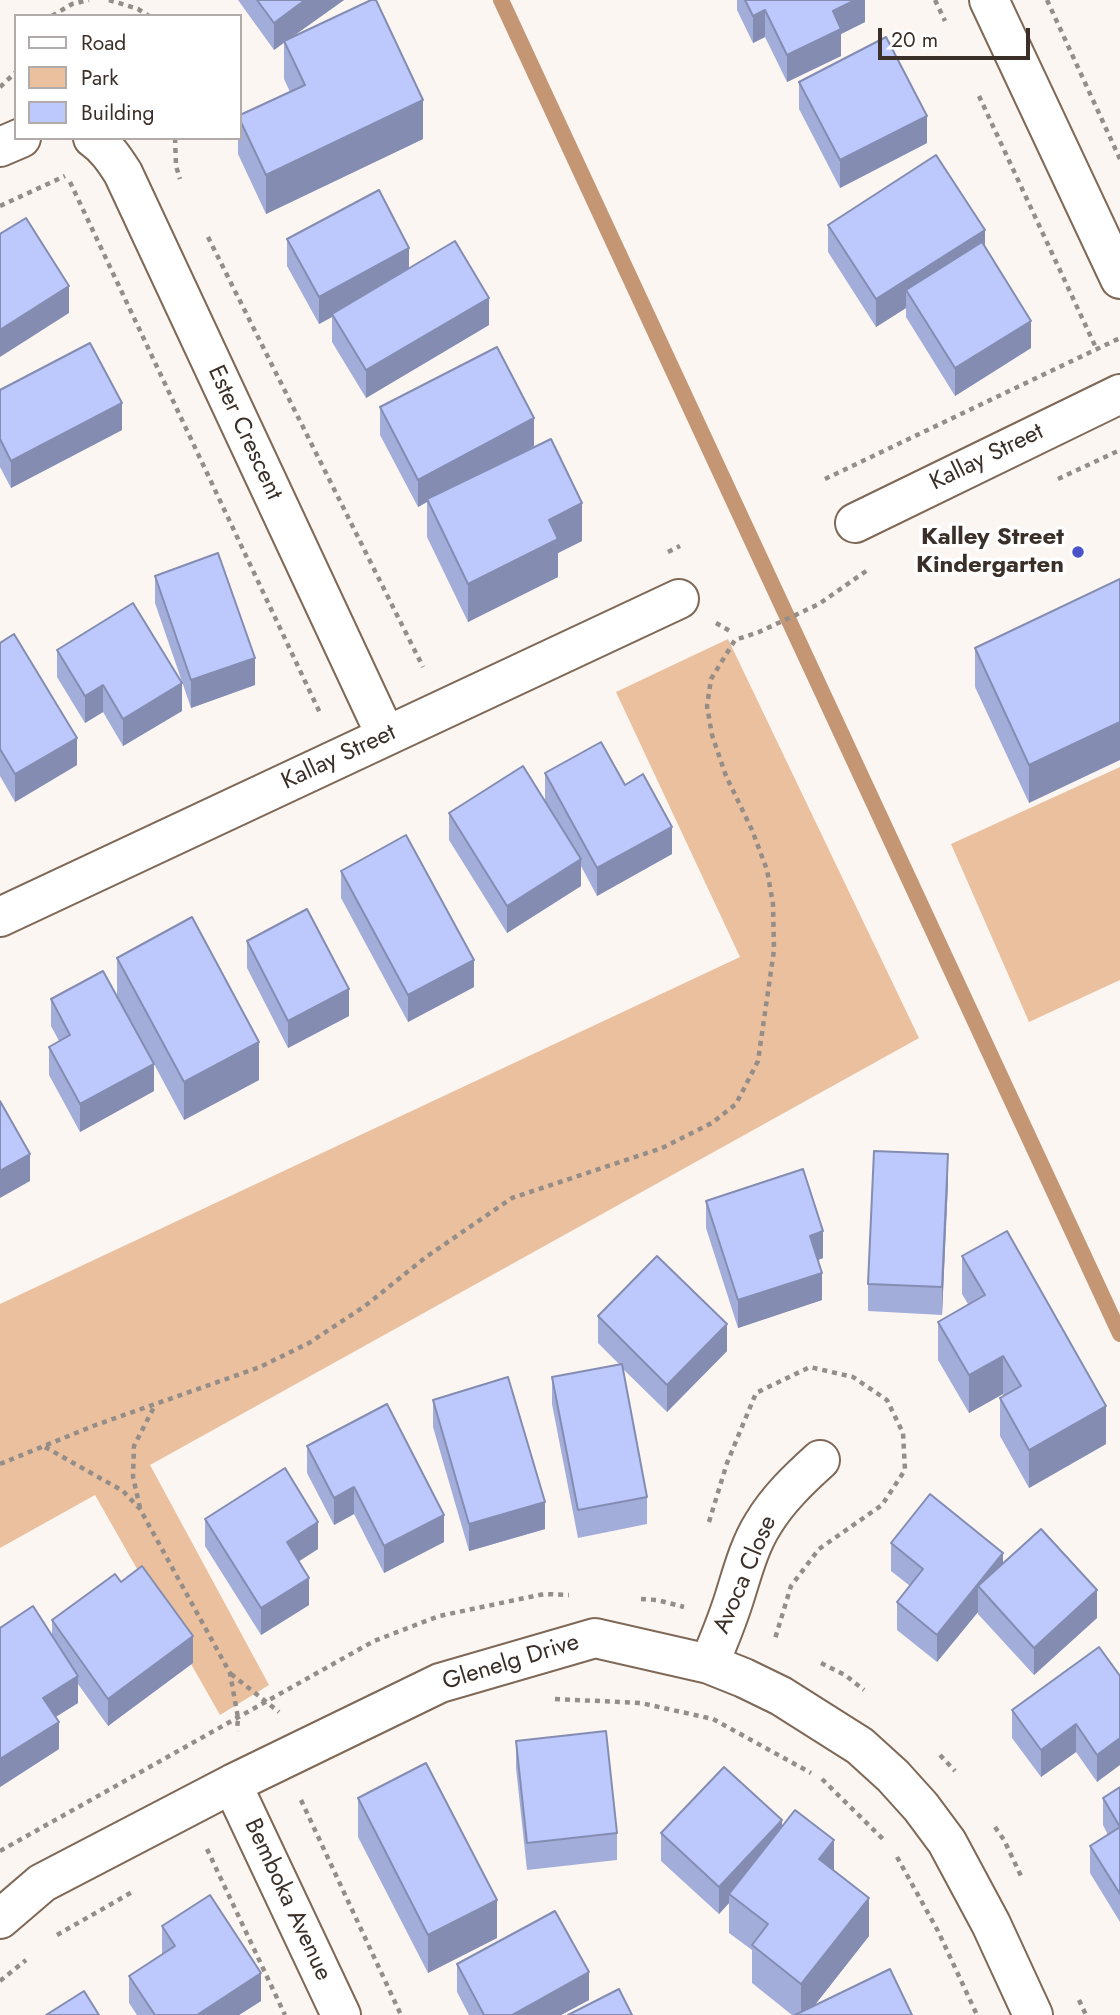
<!DOCTYPE html>
<html>
<head>
<meta charset="utf-8">
<style>
  body { margin:0 }
  #map { position:relative; width:1120px; height:2015px; overflow:hidden; background:#fbf6f2; font-family:Jost,sans-serif }
  canvas { display:block }
  .legend { position:absolute; left:14px; top:14px; width:228px; height:126px; box-sizing:border-box; background:#fff; border:2px solid #b1aca9; margin:0; padding:9px 12px; list-style:none; font-size:21px; color:#3b3029 }
  .legend li { display:flex; align-items:center; gap:14px; height:35px }
  .legend b { width:35px; border:2px solid #b1aca9 }
  .scale { position:absolute; left:878px; top:28px; width:152px; height:32px; box-sizing:border-box; border:4px solid #3b3029; border-top:0; padding-left:9px; font-size:21px; line-height:24px; white-space:nowrap; color:#3b3029; -webkit-text-stroke:5px #fff; paint-order:stroke }
</style>
</head>
<body>
<div id="map">
<canvas width="1120" height="2015"></canvas>
<ul class="legend">
<li><b style="height:9px;background:#fff"></b>Road</li>
<li><b style="height:19px;background:#eac09f"></b>Park</li>
<li><b style="height:19px;background:#bdc9fd"></b>Building</li>
</ul>
<div class="scale">20 m</div>
</div>
<script>
const ctx = document.querySelector('canvas').getContext('2d');
ctx.lineJoin = 'round';
function paint(path, color) { ctx.fillStyle = color; ctx.fill(path, 'evenodd'); }
function trace(path, color, width, dash) { ctx.strokeStyle = color; ctx.lineWidth = width; ctx.lineCap = dash ? 'butt' : 'round'; ctx.setLineDash(dash || []); ctx.stroke(path); }
function label(font, color, halo, rows, align = 'center') {
  ctx.font = font + ' Jost,sans-serif'; ctx.lineWidth = 7; ctx.setLineDash([]); ctx.textBaseline = 'middle'; ctx.strokeStyle = halo; ctx.fillStyle = color; for (const [text, x, y, turn = 0] of rows) {
    ctx.save(); ctx.translate(x, y); ctx.rotate((+turn || 0) * Math.PI / 180); ctx.textAlign = isNaN(turn) ? turn : align; if (halo) ctx.strokeText(text, 0, 0); ctx.fillText(text, 0, 0); ctx.restore();
  }
}
paint(new Path2D(`
  M728 639 919 1038 150 1465 269 1685 220 1715 95 1495 0 1548V1304L740 957 616 692Z
  M1120 767V980L1029 1022 951 844Z`), '#eac09f');
trace(new Path2D(`
  M501 0 1120 1334`), '#c49673', 16);
const minor = new Path2D(`
  M989 0 1120 279
  M93 138C106 147 114 159 123 173L386 736
  M0 147 21 138
  M855 523 1120 394
  M0 917 679 599
  M709 1664C718 1643 727 1621 734 1599 742 1574 749 1546 763 1524 778 1499 799 1479 820 1460
  M232 1784 341 2015
  M0 1919 42 1883 232 1784 440 1683 595 1638 709 1664 744 1678 781 1696 860 1746 893 1776 921 1807 947 1842 991 1924 1033 2015`);
trace(minor, '#7f6856', 42);
trace(new Path2D(`
  M109 0 138 9 149 16
  M935 0 945 21
  M1047 0 1120 159
  M52 16 72 4 89 0
  M0 87 16 72
  M979 96 1097 350
  M175 138 176 166 180 179
  M70 182 320 713
  M0 206 65 176
  M208 237 423 667
  M825 479 1120 338
  M1058 479 1120 450
  M668 552 680 546
  M716 623 730 631
  M45 1447 123 1491 140 1509 230 1673 238 1718 237 1731
  M0 1464 93 1426 260 1367 309 1343 365 1306 426 1257 512 1198 662 1148 712 1123 736 1104 758 1061 774 950 773 904 767 870 752 830 726 776 712 735 707 706 711 679 735 640 759 632 819 604 869 569
  M140 1508 133 1477 134 1446 154 1407
  M709 1522 727 1463 756 1393 810 1367 853 1377 887 1400 903 1433 905 1470 882 1505 819 1549 791 1586 774 1642
  M641 1599 657 1600 684 1607
  M821 1663 845 1675 864 1690
  M231 1674 279 1712
  M555 1699 641 1703 713 1719 811 1773
  M940 1755 955 1771
  M822 1779 885 1841
  M301 1800 401 2015
  M995 1827 1004 1840 1022 1878
  M207 1849 285 2015
  M0 1851 374 1641 439 1616 544 1594 569 1595
  M897 1857 938 1931 977 2015
  M57 1935 134 1891
  M0 1981 26 1960
  M1079 2000 1086 2015`), '#958d87', 4.5, [5, 5]);
trace(minor, '#fff', 38);
paint(new Path2D(`
  M238 0H344L290 38 423 139 266 214 238 154V138H240V115L290 92 284 79V42L274 50Z
  M737 0H865V22L841 34V56L787 82 765 37 753 43 737 10Z
  M799 82 927 143 840 188 799 109Z
  M828 225 985 246 1031 348 955 396 906 317V308L876 327 828 252Z
  M287 239 409 268 489 325 366 398 332 342V317L319 324 287 266Z
  M0 390 122 430 11 488 0 467Z
  M380 407 534 446 506 461 582 541 558 553V577L468 622 427 537V502L418 507 380 435Z
  M155 576 255 685 191 708 155 603Z
  M1120 579 1029 803 975 687V648Z
  M0 643 77 765 15 802 0 776Z
  M57 650 182 711 123 746 103 712 85 723 57 677Z
  M545 773 625 785 672 854 597 896 581 866V886L507 933 449 840V813L549 809 545 800Z
  M341 871 474 987 408 1022 341 898Z
  M247 941 349 1016 288 1048 247 968Z
  M117 958 259 1080 184 1120 154 1064V1091L80 1132 49 1075V1047L59 1041 51 1026V999L142 1041 117 996Z
  M948 1182 942 1315 868 1311V1284Z
  M706 1201 823 1258 818 1260 822 1300 738 1328 706 1228Z
  M962 1256 1106 1444 1029 1488 1000 1436V1398L1004 1396 1003 1394 969 1413 938 1360V1322L968 1304 962 1294Z
  M598 1316 727 1351 667 1412 622 1368 647 1497V1524L578 1538 552 1404V1377L619 1364 598 1343Z
  M433 1400 545 1529 469 1551 433 1427Z
  M307 1446 444 1542 384 1573 354 1514 334 1525 307 1473Z
  M205 1519 318 1549 299 1561 309 1605 261 1635 205 1546Z
  M891 1543 1003 1563 1097 1618 1034 1675 978 1614V1612L937 1662 897 1630V1602L910 1586 891 1571Z
  M121 1582 193 1663 108 1726 78 1684V1703L55 1717 59 1749 0 1787V1628L52 1635V1620Z
  M1120 1676 1097 1782 1076 1752 1041 1777 1012 1738V1710Z
  M516 1741 617 1833V1860L527 1870 516 1768Z
  M1120 1787V1922L1090 1873V1846L1108 1835 1103 1825V1798Z
  M358 1798 497 1938 428 1973 358 1837Z
  M782 1827 834 1870 869 1936 814 2006 912 2015H792L752 1983V1950L729 1933V1903L719 1914 661 1861V1833Z
  M162 1926 261 2001 239 2015H137L129 2003V1976L162 1954Z
  M457 1964 589 2000 561 2015H469L457 1992Z`), '#a3adda');
paint(new Path2D(`
  M305 0H344L274 50V23Z
  M855 0H865V22L841 34V56L787 82V55L833 11Z
  M765 10V37L753 43V16Z
  M423 100V139L266 214V175Z
  M927 116V143L840 188V160Z
  M985 230V258L906 290V308L876 327V299Z
  M409 248V275L332 314V317L319 324V297Z
  M69 286V313L0 357V330Z
  M489 298V325L366 398V370Z
  M1031 321V348L955 396V368Z
  M122 403V430L11 488V461Z
  M534 418V446L428 501 427 499V502L418 507V480Z
  M582 503V541L558 553V577L468 622V584L549 520Z
  M255 658V685L191 708V680Z
  M182 683V711L123 746V719Z
  M103 685V712L85 723V696Z
  M1120 722V760L1029 803V765Z
  M77 738V765L15 802V774Z
  M672 827V854L597 896V868Z
  M581 859V886L507 933V906Z
  M474 960V987L408 1022V995Z
  M349 989V1016L288 1048V1021Z
  M259 1042V1080L184 1120V1082Z
  M154 1064V1091L80 1132V1104Z
  M30 1154V1181L0 1198V1171Z
  M948 1154V1182L942 1315V1287Z
  M823 1231V1258L810 1263V1236Z
  M822 1273V1300L738 1328V1300Z
  M727 1324V1351L667 1412V1385Z
  M1003 1356V1394L969 1413V1375Z
  M1106 1406V1444L1029 1488V1450Z
  M354 1487V1514L334 1525V1498Z
  M545 1502V1529L469 1551V1524Z
  M444 1515V1542L384 1573V1546Z
  M318 1522V1549L287 1569V1542Z
  M1003 1553V1580L978 1586V1612L937 1662V1635Z
  M309 1578V1605L261 1635V1608Z
  M1097 1590V1618L1034 1675V1648Z
  M193 1636V1663L108 1726V1699Z
  M78 1676V1703L43 1725V1698Z
  M59 1722V1749L0 1787V1759Z
  M1076 1724V1752L1041 1777V1750Z
  M1120 1738V1765L1097 1782V1755Z
  M782 1820V1847L729 1894V1903L719 1914V1887Z
  M834 1840V1878L819 1859Z
  M869 1898V1936L807 2015H801V1984Z
  M497 1900V1938L428 1973V1935Z
  M589 1972V2000L561 2015H512Z
  M261 1973V2001L239 2015H197Z`), '#848db1');
const building = new Path2D(`
  M257 0H305L274 23Z
  M371 0H376L423 100 266 175 240 120V115L305 85 284 41Z
  M745 0H855L833 11 841 29 787 55 765 10 753 16Z
  M886 37 927 116 840 160 799 82Z
  M936 155 985 230 876 299 828 225Z
  M379 190 409 248 319 297 287 239Z
  M26 218 69 286 0 330V234Z
  M455 241 489 298 366 370 332 314Z
  M982 242 1031 321 955 368 906 290Z
  M90 343 122 403 11 461 0 439V390Z
  M497 347 534 418 418 480 380 407Z
  M551 439 582 503 549 520 558 539 468 584 427 499Z
  M218 553 255 658 191 680 155 576Z
  M1120 579V722L1029 765 975 648Z
  M133 603 182 683 123 719 103 685 85 696 57 650Z
  M14 634 77 738 15 774 0 749V643Z
  M601 742 625 785 643 774 672 827 597 868 545 773Z
  M523 766 581 859 507 906 449 813Z
  M406 835 474 960 408 995 341 871Z
  M307 909 349 989 288 1021 247 941Z
  M192 917 259 1042 184 1082 117 958Z
  M103 971 154 1064 80 1104 49 1047 70 1035 51 999Z
  M0 1101 30 1154 0 1171Z
  M874 1151 948 1154 942 1287 868 1284Z
  M803 1169 823 1231 810 1236 822 1273 738 1300 706 1201Z
  M1007 1231 1106 1406 1029 1450 1000 1398 1021 1386 1003 1356 969 1375 938 1322 985 1295 962 1256Z
  M657 1256 727 1324 667 1385 598 1316Z
  M622 1364 647 1497 578 1510 552 1377Z
  M508 1377 545 1502 469 1524 433 1400Z
  M387 1404 444 1515 384 1546 354 1487 334 1498 307 1446Z
  M285 1468 318 1522 287 1542 309 1578 261 1608 205 1519Z
  M930 1494 1003 1553 937 1635 897 1602 923 1569 891 1543Z
  M1041 1529 1097 1590 1034 1648 978 1586Z
  M142 1566 193 1636 108 1699 52 1620 115 1574 121 1582Z
  M33 1606 78 1676 43 1698 59 1722 0 1759V1628Z
  M1099 1647 1120 1676V1738L1097 1755 1076 1724 1041 1750 1012 1710Z
  M606 1731 617 1833 527 1843 516 1741Z
  M426 1763 497 1900 428 1935 358 1798Z
  M724 1767 782 1820 719 1887 661 1833Z
  M1120 1787V1827L1103 1798Z
  M795 1810 834 1840 819 1859 869 1898 801 1984 752 1945 768 1924 729 1894Z
  M1120 1827V1894L1090 1846Z
  M210 1895 261 1973 197 2015H155L129 1976 175 1946 162 1926Z
  M555 1911 589 1972 512 2015H484L457 1964Z
  M890 1969 912 2015H795Z
  M619 1989 632 2015H568Z
  M84 1991 99 2015H46Z`);
paint(building, '#bdc9fd');
trace(building, '#848db1', 2);
for (const [x, y, r, color] of [
  [1078,552,7,"#4b53c9"]
]) { const dot = new Path2D(); dot.arc(x, y, r, 0, 2 * Math.PI); ctx.fillStyle = color; ctx.fill(dot); trace(dot, '#fff', 2.5); }
label('24px', '#3b3029', '#fff', [
  ["Ester Crescent",244,433,65],
  ["Kallay Street",987,458,-26],
  ["Kallay Street",339,758,-25],
  ["Avoca Close",746,1575,-67],
  ["Glenelg Drive",511,1663,-17],
  ["Bemboka Avenue",287,1900,65]
]);
label('bold 24px', '#3b3029', '#fff', [
  ["Kalley Street",1064,538],
  ["Kindergarten",1064,566]
], 'right');
</script>
</body>
</html>
